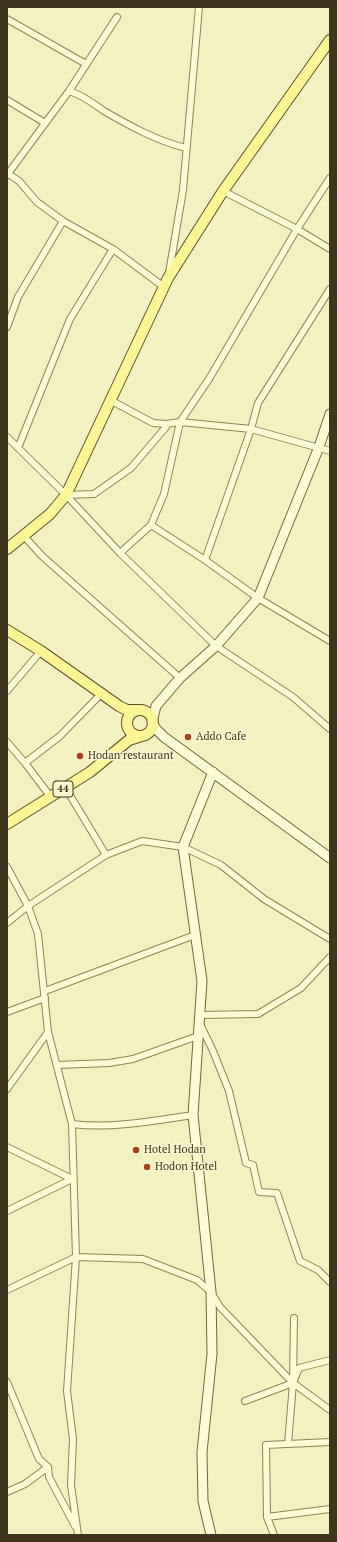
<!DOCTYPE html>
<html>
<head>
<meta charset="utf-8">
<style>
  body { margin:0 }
  #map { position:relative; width:337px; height:1542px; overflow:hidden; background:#f3f1c1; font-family:"PT Serif",serif }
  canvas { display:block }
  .frame { position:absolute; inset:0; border:8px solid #3e351c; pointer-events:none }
</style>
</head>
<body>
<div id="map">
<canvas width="337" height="1542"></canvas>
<div class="frame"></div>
</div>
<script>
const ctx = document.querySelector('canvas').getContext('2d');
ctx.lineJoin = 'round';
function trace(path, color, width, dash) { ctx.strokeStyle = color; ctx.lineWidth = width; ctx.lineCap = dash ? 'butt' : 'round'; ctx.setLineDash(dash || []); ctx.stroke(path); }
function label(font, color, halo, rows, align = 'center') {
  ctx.font = font + ' "PT Serif",serif'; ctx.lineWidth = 3; ctx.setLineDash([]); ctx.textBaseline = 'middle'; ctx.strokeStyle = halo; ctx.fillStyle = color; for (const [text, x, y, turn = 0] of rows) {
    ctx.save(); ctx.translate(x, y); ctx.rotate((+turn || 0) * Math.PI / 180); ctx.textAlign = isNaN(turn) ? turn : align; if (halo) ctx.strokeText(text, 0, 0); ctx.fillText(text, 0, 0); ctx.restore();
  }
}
const street = new Path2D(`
  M7 19 86 64
  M69 91C83 95 92 103 104 111 130 126 157 141 186 148
  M7 100 45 123
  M7 173 19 181 37 202 63 221 113 249 164 287
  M7 175 69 91 117 17
  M223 191 297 229 330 249
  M169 273 183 190 199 7
  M7 327 18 297 63 221
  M110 400 153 423 166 424 180 422 251 429 330 451
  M7 437 66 495 120 553 216 646 293 697 330 729
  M18 448 70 319 113 249
  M66 495 94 494 131 468 166 427V424
  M151 525 205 560 258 598 330 641
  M23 535 42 556 180 678
  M120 553 151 525 164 494 180 422 209 379 297 229 330 178
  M205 560 251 429 258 403 330 289
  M7 691 41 651
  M7 742 25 763
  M65 787 106 855
  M50 796 25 763 60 736 102 693
  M7 867 28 906 38 934 48 1032 72 1124 76 1257 67 1391 73 1439 71 1485 78 1535
  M7 923 28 906 106 855 142 841 183 847 221 865 264 899 330 939
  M45 991 195 935
  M7 1012 45 998
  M200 1015 258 1014 301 988 330 957
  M200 1024 213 1051 229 1091 246 1163 253 1165 259 1192 277 1193 300 1261 318 1270 330 1282
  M57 1065 109 1063 133 1059 198 1036
  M7 1089 48 1032
  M72 1124C112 1129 153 1121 193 1115
  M7 1147 72 1179
  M7 1211 72 1179
  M7 1290 76 1257 143 1259 197 1280 211 1292 220 1307 293 1383 330 1410
  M7 1382 39 1459 48 1467 49 1477 75 1526
  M245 1401 293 1383 299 1368 330 1360
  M288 1444 293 1383 294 1318
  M7 1492 25 1484 48 1467
  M267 1517 330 1509
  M274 1535 267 1517 266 1445 330 1442`);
const secondary = new Path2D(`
  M330 414 319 447 258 598 216 646 180 678 156 706 152 722 156 729 164 737 330 858
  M211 1535 203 1501 202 1452 212 1354 211 1292 193 1115 202 981 183 847 213 772`);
const primary = new Path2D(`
  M7 549 50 514 66 495 168 278 223 191 330 40
  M7 630 41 651 119 706 127 710H140
  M127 723a13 13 0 1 1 26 0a13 13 0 1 1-26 0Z
  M7 824 90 772 129 740 142 736`);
trace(street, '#908356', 8);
trace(secondary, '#726439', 11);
trace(primary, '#5d4f2b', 12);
trace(street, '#fdfbd6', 6);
trace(secondary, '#fdfbd6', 9);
trace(primary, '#fbf595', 10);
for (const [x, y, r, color] of [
  [188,737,4,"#a7401e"],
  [80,756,4,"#a7401e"],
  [136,1150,4,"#a7401e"],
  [147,1167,4,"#a7401e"]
]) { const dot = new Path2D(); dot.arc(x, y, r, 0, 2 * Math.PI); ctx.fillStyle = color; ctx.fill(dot); trace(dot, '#faf8d2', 1.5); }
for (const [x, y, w] of [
  [63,789,20]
]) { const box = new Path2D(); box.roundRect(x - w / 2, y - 8, w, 16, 3); ctx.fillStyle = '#faf8d2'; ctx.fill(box); trace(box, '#3e351c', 1); }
label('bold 10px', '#3e351c', null, [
  ["44",63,789]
]);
label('11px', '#3e351c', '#faf8d2', [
  ["Addo Cafe",196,737],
  ["Hodan restaurant",88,756],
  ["Hotel Hodan",144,1150],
  ["Hodon Hotel",155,1167]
], 'left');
</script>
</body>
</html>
